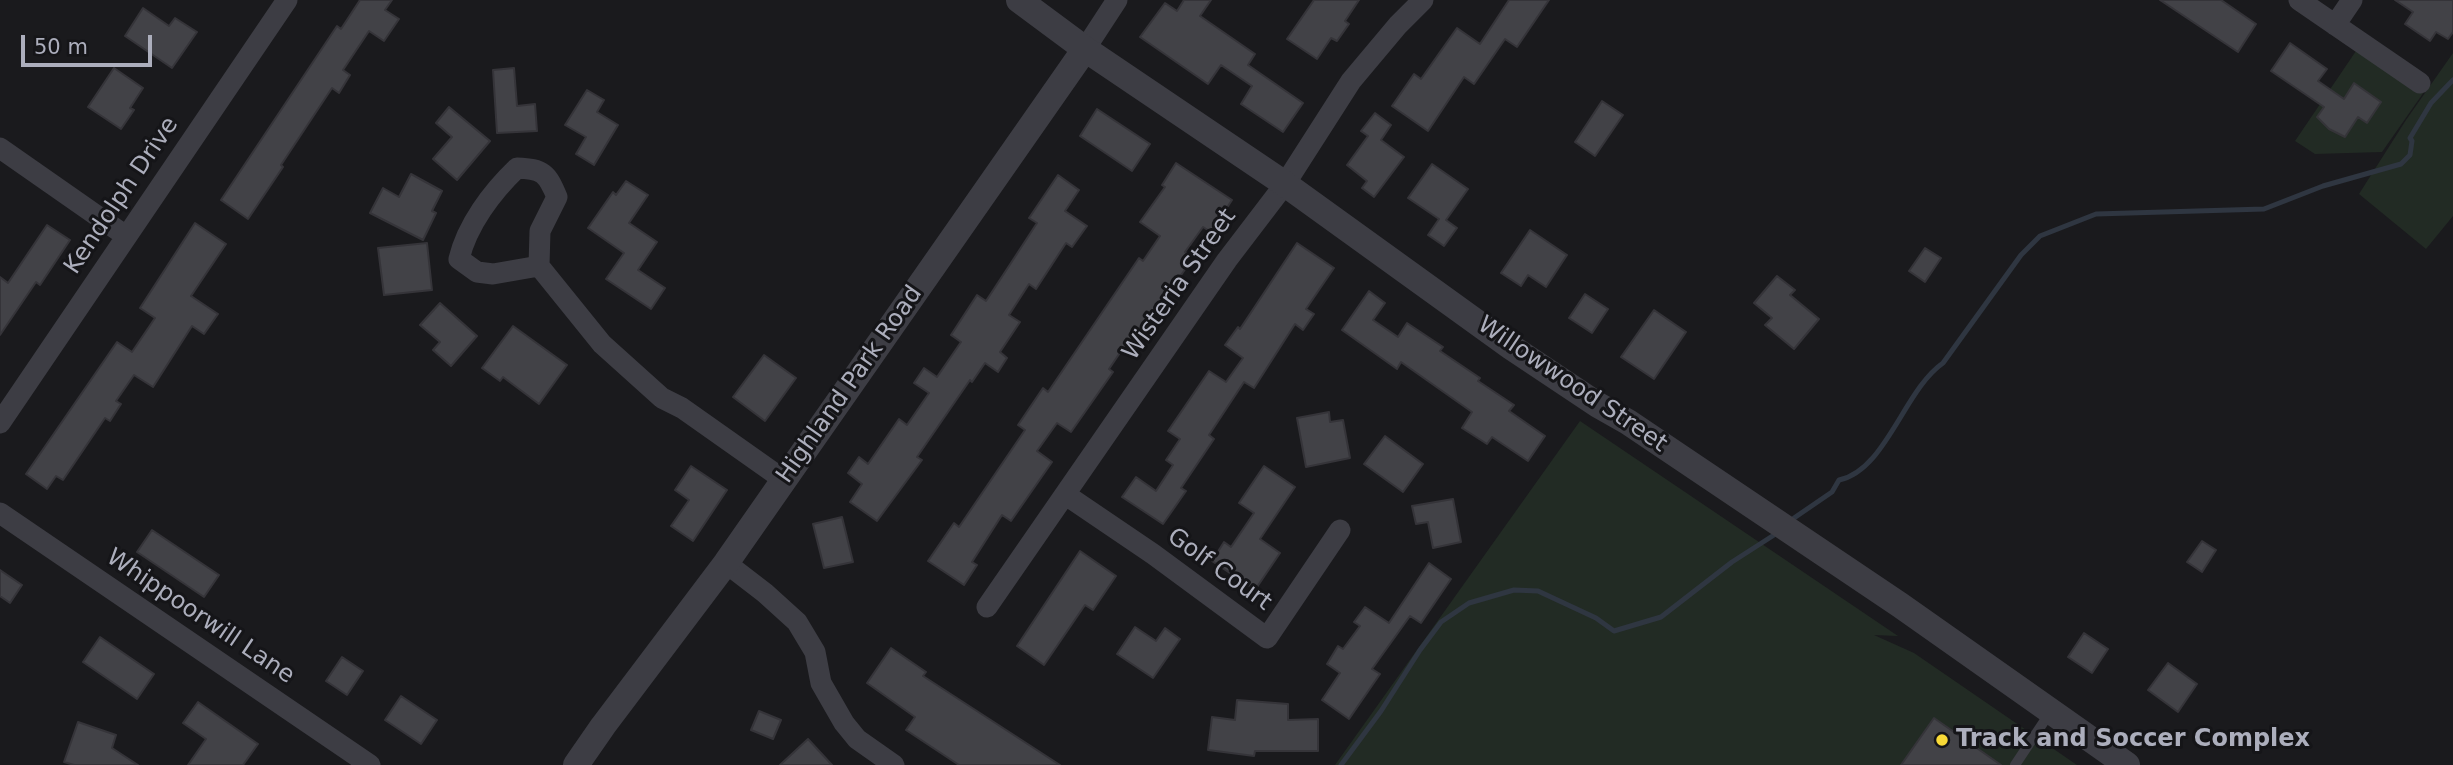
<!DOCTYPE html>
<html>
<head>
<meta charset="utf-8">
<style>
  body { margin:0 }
  #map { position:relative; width:2453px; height:765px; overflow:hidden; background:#1a1a1d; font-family:"DejaVu Sans",sans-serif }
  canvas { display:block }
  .scale { position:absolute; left:21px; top:35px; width:131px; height:32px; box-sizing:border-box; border:4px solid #acaebc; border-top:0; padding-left:9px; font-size:21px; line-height:24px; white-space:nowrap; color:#acaebc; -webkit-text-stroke:5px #151518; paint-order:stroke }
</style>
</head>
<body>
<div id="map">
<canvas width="2453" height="765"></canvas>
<div class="scale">50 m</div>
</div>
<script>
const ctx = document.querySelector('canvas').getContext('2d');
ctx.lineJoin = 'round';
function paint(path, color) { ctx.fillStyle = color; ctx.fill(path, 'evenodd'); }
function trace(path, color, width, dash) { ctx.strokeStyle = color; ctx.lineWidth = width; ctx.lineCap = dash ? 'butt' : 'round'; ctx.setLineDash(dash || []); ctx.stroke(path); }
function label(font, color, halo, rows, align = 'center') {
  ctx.font = font + ' "DejaVu Sans",sans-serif'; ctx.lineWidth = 6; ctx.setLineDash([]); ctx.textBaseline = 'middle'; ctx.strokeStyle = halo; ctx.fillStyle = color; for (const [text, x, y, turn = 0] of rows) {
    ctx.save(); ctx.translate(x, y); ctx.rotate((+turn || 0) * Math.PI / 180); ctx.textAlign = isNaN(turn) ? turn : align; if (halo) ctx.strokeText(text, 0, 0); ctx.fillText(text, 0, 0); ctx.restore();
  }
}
paint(new Path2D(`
  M2358 48 2424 92 2382 152 2315 154 2295 141Z
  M2453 53V216L2426 249 2359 194 2406 120Z
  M1580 421 1898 636 1874 635 1914 653 2077 765H1335Z`), '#222b24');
trace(new Path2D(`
  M1794 518 1832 492 1839 480C1886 470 1904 390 1943 363L2021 255 2040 236 2096 214 2264 209 2323 186 2401 164 2410 155 2412 141 2410 138 2431 103 2453 80
  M1341 765 1381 711 1420 650 1441 622 1469 603 1514 590 1538 591 1596 618 1614 631 1661 617 1732 562 1774 535`), '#2f3641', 5);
const building = new Path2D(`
  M360 0H392L385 10 399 19 384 41 369 31 343 70 350 75 339 93 332 88 281 165 283 167 248 219 221 200 337 26 341 29Z
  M1184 0H1211L1200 16 1255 54 1248 65 1303 103 1283 132 1241 104 1252 86 1221 65 1208 84 1140 37 1165 3 1177 11Z
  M1314 0H1359L1345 21 1349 24 1337 41 1331 38 1317 59 1287 39Z
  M1509 0H1549L1517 47 1505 39 1474 84 1464 77 1428 131 1392 106 1414 74 1421 79 1457 28 1480 44Z
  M2160 0H2221L2256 24 2238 52Z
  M2395 0H2453V32L2448 39 2436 32 2430 41 2405 24 2413 12Z
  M143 8 169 26 175 18 197 32 172 68 125 36Z
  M2290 43 2327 69 2318 81 2344 99 2354 83 2381 102 2367 123 2358 117 2345 137 2329 129 2317 117 2324 107 2271 71Z
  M114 68 143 88 130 108 134 110 121 129 88 107Z
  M514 68 517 106 535 104 537 131 497 133 493 70Z
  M587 90 604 100 597 112 618 125 594 165 576 154 586 137 565 125Z
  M1602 101 1623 115 1595 156 1575 142Z
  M449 107 490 141 457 180 433 159 452 137 436 123Z
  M1097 109 1150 144 1132 171 1080 136Z
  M1375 113 1391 125 1381 140 1404 157 1374 197 1362 188 1367 181 1347 165 1368 136 1361 131Z
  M1176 163 1232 200 1211 232 1203 227 1185 252 1193 258 1133 344 1128 341 1109 369 1113 372 1071 432 1057 423 1037 451 1052 462 1011 521 1002 515 972 562 977 565 964 585 928 561 954 523 959 527 1025 430 1018 425 1043 388 1048 392 1139 258 1143 261 1160 236 1140 222 1165 187 1162 185Z
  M1432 164 1468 189 1446 220 1457 228 1444 246 1428 235 1439 219 1408 198Z
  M411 174 442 191 432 211 436 213 423 240 370 213 383 188 399 197Z
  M1058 175 1079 190 1065 211 1087 226 1072 247 1066 243 1036 289 1029 284 1009 315 1020 322 1000 352 1007 358 998 372 985 363 972 382 970 380 917 457 922 460 877 521 850 502 862 484 848 473 859 457 868 464 899 419 907 425 929 393 914 383 924 368 937 377 961 342 951 335 977 295 986 301 1007 269 1037 223 1029 218Z
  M626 181 648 195 629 223 657 242 638 270 665 288 651 309 606 279 624 253 588 228 613 192 616 195Z
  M195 223 226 244 191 296 218 314 204 334 192 326 153 387 134 375 116 401 121 404 110 421 105 418 63 480 56 476 47 489 26 474 117 342 132 352 155 318 140 308Z
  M47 225 70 240 40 285 36 282 0 335V277L8 283Z
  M1530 230 1567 255 1546 287 1528 275 1521 286 1501 273Z
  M427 243 432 290 384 295 378 248Z
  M1297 243 1334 268 1306 309 1314 314 1303 330 1295 324 1254 388 1244 382 1209 435 1214 439 1181 488 1186 491 1163 524 1122 497 1136 477 1156 491 1173 465 1166 460 1180 439 1168 431 1209 371 1226 382 1243 358 1225 345 1238 327 1240 329Z
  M1925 248 1941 258 1925 282 1909 271Z
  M1777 276 1795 290 1790 295 1819 319 1794 349 1765 325 1772 318 1754 303Z
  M1369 291 1385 303 1373 320 1398 337 1407 323 1443 347 1440 351 1480 378 1478 381 1514 405 1509 411 1545 436 1528 461 1492 437 1487 444 1462 428 1472 412 1401 362 1397 369 1342 330Z
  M1585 294 1608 309 1592 333 1569 318Z
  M440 303 477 336 451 366 433 350 440 342 420 325Z
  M1654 310 1686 332 1654 379 1621 357Z
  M513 326 567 365 539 404 503 377 500 381 482 368Z
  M764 355 796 378 765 421 733 397Z
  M1329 412 1330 422 1343 420 1350 458 1306 467 1297 418Z
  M1385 436 1423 464 1403 492 1364 464Z
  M691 466 727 490 693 541 671 526 689 500 675 490Z
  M1264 466 1295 487 1260 539 1280 553 1255 590 1212 561 1224 542 1231 547 1254 513 1239 503Z
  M1453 499 1461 542 1433 548 1428 522 1416 524 1412 506Z
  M842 517 853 562 824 568 813 524Z
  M152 530 219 575 204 597 137 552Z
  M2202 541 2216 550 2202 572 2187 562Z
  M1080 551 1116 576 1093 610 1085 605 1044 665 1017 646Z
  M1429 563 1451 579 1421 623 1410 616 1372 669 1380 674 1349 719 1322 700 1340 673 1327 664 1338 646 1343 649 1360 626 1354 622 1365 607 1389 623Z
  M0 570 22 585 10 603 0 596Z
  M1135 627 1156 641 1165 628 1180 639 1153 678 1117 654Z
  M2084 633 2108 649 2092 673 2068 657Z
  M100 637 154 674 137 699 83 662Z
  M891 648 926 672 923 676 1060 765H959L906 730 915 717 867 683Z
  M342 657 363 671 347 695 326 681Z
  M2168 663 2197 684 2178 712 2148 690Z
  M401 696 437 720 421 744 385 720Z
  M1237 700 1288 704V720L1318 719V751H1255L1254 756 1208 750 1212 717 1235 720Z
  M198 702 258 744 243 765H188L206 739 183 723Z
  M759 711 781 720 773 739 751 730Z
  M1934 718 2001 765H1901Z
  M78 722 116 735 112 748 138 765H74L64 762Z
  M808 739 832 765H780Z`);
paint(building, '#424247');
trace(building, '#353439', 2);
trace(new Path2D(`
  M2015 765 2051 711`), '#3d3d44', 10);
trace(new Path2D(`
  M2299 0 2420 83
  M2335 25 2352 0
  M1085 49 1117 0
  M0 148 126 236
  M539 266 493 274 477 272 459 259C467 225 492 192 517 168 543 169 547 173 557 197L540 231 539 266 602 344 662 398 682 408 784 480
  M0 423 287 0
  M1066 495 1153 554 1267 638 1340 530
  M0 513 370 765
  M726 563 765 593 797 622 815 652 821 683 844 723 857 739 894 765
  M987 607 1227 260 1285 184 1351 81 1398 25 1423 0`), '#3d3d44', 21);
trace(new Path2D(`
  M1019 0 1085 49 1285 184 1511 347 1598 405 1628 422 1900 605 2127 765
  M576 765 603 726 726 563 1085 49`), '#3d3d44', 26);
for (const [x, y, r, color] of [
  [1942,740,7,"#f8d937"]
]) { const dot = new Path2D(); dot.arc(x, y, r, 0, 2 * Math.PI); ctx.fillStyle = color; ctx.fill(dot); trace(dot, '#151518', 2.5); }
label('24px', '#acaebc', '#151518', [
  ["Kendolph Drive",122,196,-56],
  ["Wisteria Street",1180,285,-55],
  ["Highland Park Road",850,385,-55],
  ["Willowwood Street",1572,385,34],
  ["Golf Court",1219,570,36],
  ["Whippoorwill Lane",200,617,34]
]);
label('bold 24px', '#acaebc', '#151518', [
  ["Track and Soccer Complex",1956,740]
], 'left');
</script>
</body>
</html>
